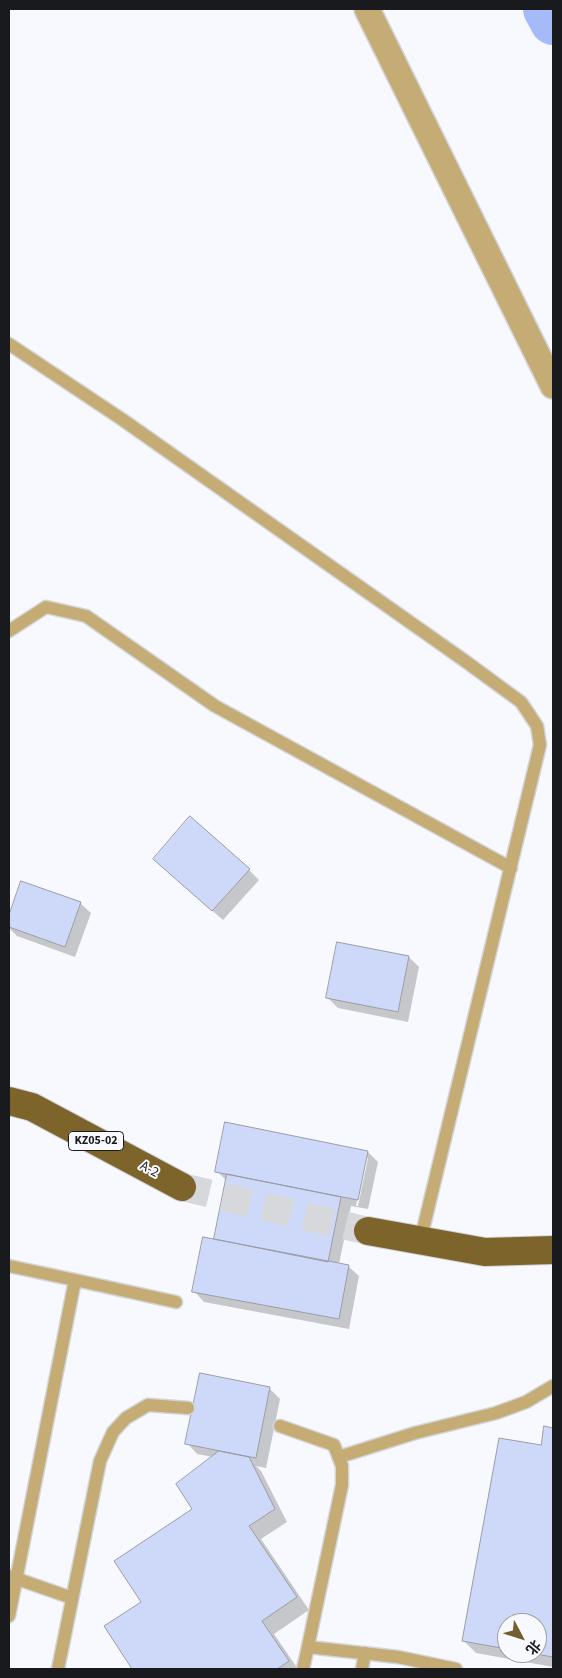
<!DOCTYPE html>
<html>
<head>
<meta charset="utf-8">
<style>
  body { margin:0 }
  #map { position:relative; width:562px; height:1678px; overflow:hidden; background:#f7f9fe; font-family:"Source Sans 3","Noto Sans SC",sans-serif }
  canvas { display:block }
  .frame { position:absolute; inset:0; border:10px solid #191a1d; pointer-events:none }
  .north { position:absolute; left:497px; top:1613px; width:50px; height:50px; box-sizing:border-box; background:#f7f9fe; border:1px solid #9ea0a4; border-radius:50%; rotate:130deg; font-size:14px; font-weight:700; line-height:20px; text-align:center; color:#191a1d }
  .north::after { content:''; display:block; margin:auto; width:18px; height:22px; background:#735e2d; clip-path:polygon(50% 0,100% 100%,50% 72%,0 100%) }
</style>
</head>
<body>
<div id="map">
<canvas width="562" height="1678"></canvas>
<div class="frame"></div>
<div class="north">北</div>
</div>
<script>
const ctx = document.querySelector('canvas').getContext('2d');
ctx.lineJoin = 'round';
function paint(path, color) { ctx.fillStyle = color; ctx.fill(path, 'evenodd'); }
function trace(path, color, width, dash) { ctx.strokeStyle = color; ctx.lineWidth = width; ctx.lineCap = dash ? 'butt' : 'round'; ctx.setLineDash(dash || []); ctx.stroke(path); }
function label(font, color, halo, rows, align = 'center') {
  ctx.font = font + ' "Source Sans 3",sans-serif'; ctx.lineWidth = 4; ctx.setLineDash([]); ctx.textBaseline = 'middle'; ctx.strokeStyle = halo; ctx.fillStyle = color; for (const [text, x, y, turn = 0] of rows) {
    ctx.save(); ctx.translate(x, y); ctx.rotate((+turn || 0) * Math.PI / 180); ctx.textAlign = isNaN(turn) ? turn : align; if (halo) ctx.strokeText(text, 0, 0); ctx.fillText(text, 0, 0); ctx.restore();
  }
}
paint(new Path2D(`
  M165 869 249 870 259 880 223 920Z
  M22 883 80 903 91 913 75 957 17 936 9 928V919Z
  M338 943 409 957 419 967 408 1022 338 1008 328 998Z
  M226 1124 368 1152 378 1162 368 1209 351 1206 339 1264 348 1266 359 1276 349 1329 204 1302 194 1291 215 1241 227 1181 217 1171ZM366 1158H368L358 1206H356Z
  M201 1375 270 1389 280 1399 266 1468 256 1466 261 1471 287 1522 261 1539 309 1610 274 1634 298 1669H134L105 1627 142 1602 194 1509 213 1457 197 1454 187 1443Z
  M545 1428 553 1429V1667L476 1653 463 1640 542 1446ZM507 1623H537V1653H507Z`), '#0003');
trace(new Path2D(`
  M546 9 553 22`), '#a6baf9', 46);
const building = new Path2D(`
  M190 816 250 869 212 911 153 859Z
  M21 881 81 902 65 947 9 927V915Z
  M337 942 409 956 398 1012 326 998Z
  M225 1122 368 1151 358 1200 215 1172Z
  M227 1174 341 1197 328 1262 214 1239Z
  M203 1237 349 1265 339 1319 192 1292Z
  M200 1373 270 1387 256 1458 185 1444Z
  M544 1426 553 1428V1657L530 1653H537V1623H507V1649L462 1641 499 1438 541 1445Z
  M219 1451 249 1457 275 1509 249 1526 297 1597 262 1621 289 1661 277 1669H132L104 1626 141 1602 114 1561 192 1509 176 1484Z`);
paint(building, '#ced9f9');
trace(building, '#9a9da5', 1);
trace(new Path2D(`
  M182 1187 368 1231`), '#d6d8dc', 28, [28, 14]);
const service = new Path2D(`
  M9 344 123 420 465 661 521 702 537 726 540 745 420 1242
  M9 631 46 607 86 616 215 706 511 868
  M9 1266 75 1280
  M280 1426 334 1445 342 1466V1485L306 1656
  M339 1457 415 1433 496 1413 526 1402 553 1386
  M9 1576 72 1598
  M9 1616 75 1280 176 1302
  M58 1669 100 1461 113 1432 126 1418 148 1405 188 1408
  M303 1669 308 1647 398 1657 456 1669
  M362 1669 365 1653`);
const minor = new Path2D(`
  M367 9 553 386`);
const trunk = new Path2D(`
  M9 1101 32 1107 182 1187
  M368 1231 485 1252 553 1250`);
trace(service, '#d3d5da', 15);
trace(minor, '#d3d5da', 28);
trace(trunk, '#d3d5da', 30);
trace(service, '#c5ac74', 12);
trace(minor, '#c5ac74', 25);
trace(trunk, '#7c642b', 28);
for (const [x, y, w] of [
  [96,1141,55]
]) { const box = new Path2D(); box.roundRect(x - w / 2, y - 9.5, w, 19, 4); ctx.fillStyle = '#f7f9fe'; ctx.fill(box); trace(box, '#191a1d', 1); }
label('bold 12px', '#191a1d', null, [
  ["KZ05-02",96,1141]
]);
label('14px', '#191a1d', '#f7f9fe', [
  ["A-2",149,1170,28]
]);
</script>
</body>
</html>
